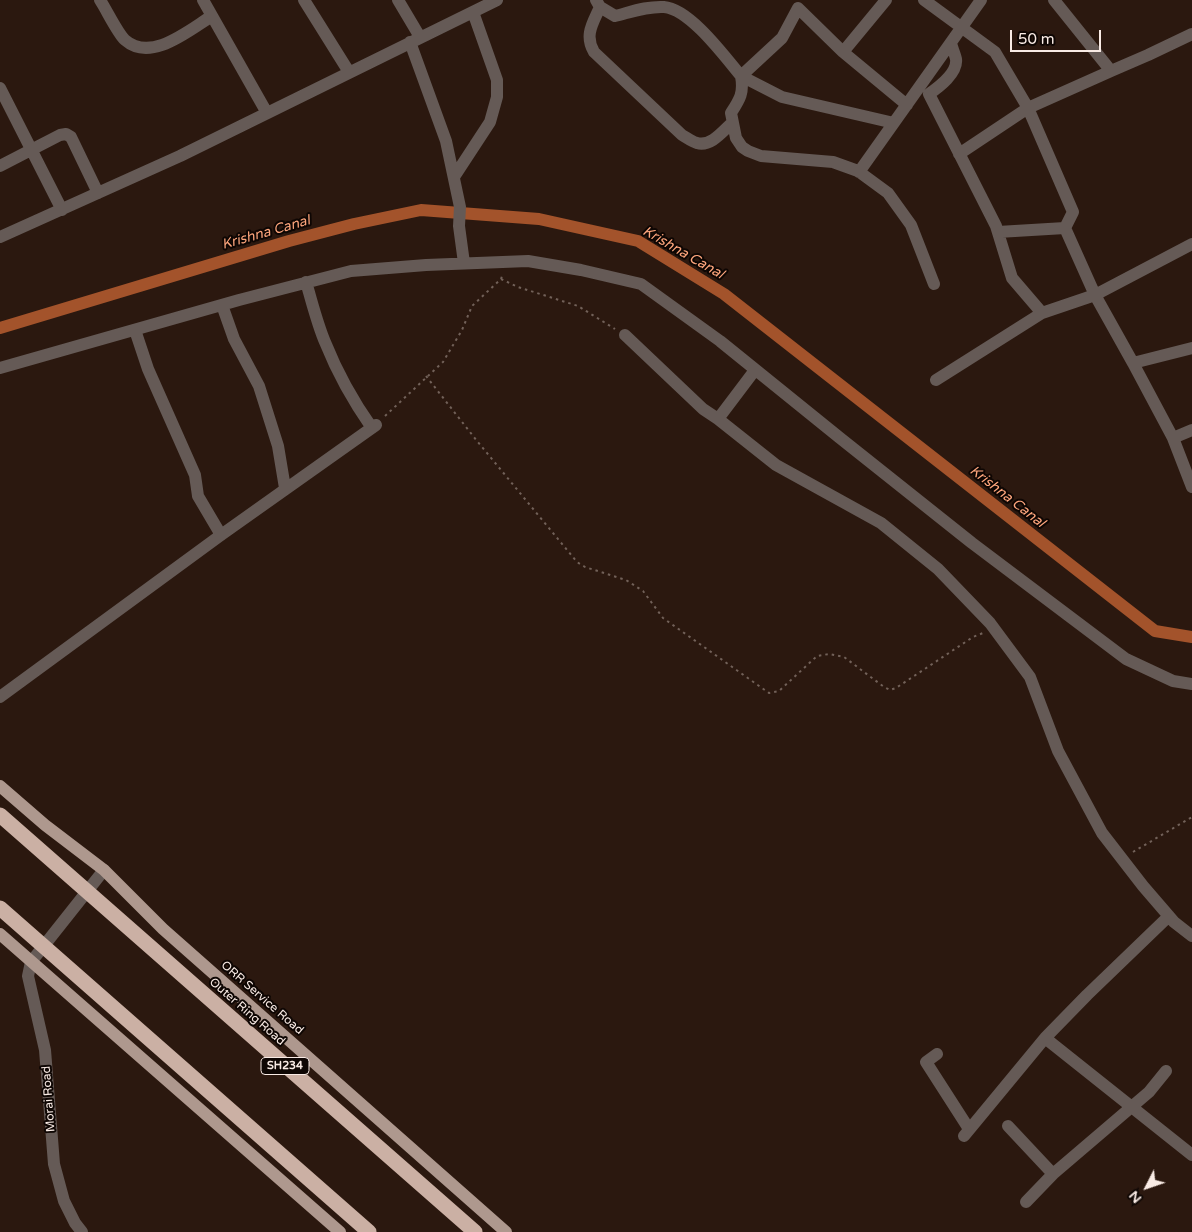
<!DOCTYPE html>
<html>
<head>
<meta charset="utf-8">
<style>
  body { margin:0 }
  #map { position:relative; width:1192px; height:1232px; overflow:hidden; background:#2b180f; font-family:"Varela Round",sans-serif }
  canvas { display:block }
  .north { position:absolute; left:1122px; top:1162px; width:50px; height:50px; -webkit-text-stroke:4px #0e0603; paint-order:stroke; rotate:229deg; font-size:14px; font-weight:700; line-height:20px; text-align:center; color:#f9ebe5 }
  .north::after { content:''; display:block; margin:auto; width:18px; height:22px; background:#f9ebe5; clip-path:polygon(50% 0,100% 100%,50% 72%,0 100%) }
  .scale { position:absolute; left:1010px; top:30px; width:91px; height:22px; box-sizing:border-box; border:2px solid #f9ebe5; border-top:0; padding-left:6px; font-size:15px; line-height:18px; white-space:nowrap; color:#f9ebe5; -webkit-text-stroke:4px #0e0603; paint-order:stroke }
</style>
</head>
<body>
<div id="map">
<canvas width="1192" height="1232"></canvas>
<div class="north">N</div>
<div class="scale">50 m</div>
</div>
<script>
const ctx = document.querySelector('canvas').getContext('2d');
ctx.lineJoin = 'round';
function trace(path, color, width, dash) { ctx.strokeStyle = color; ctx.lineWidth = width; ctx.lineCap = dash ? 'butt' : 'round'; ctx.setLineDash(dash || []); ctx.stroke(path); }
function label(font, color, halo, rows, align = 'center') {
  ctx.font = font + ' "Varela Round",sans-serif'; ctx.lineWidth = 4; ctx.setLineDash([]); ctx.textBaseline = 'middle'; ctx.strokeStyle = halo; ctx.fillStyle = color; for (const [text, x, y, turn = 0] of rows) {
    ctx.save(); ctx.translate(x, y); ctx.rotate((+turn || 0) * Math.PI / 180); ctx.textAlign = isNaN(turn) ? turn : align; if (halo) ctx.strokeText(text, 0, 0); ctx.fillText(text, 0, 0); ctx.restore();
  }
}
trace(new Path2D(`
  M0 328 289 241 354 224 421 210 539 219 638 241 724 294 1155 631 1192 637`), '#a3532b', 12);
trace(new Path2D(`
  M501 279 518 287 578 306 615 329
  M426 376 477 441 577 562 585 567 626 580 643 591 663 618 769 693 779 691 817 656 829 654 844 657 884 687 890 690 896 688 973 637 983 633
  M385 416 443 362 462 330 472 306 501 279 503 273
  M1133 852 1192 817`), '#726159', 2, [2.5, 4]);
trace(new Path2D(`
  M100 0C106 9 118 34 125 40 151 63 189 30 212 16
  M203 0 267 113
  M304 0 349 72
  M398 0 420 37
  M596 0 600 7 615 16C631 12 647 6 664 7 690 9 725 57 741 76 744 93 740 99 731 113L736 138 742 147 748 151 761 156 833 162 858 171 888 193 911 225 934 284
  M924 0 995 52 1028 108 1073 212 1065 228 1095 295 1192 244
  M1054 0 1111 71 1148 55 1192 34
  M600 7C593 23 584 35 594 52L682 135C686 137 692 142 697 143 711 147 723 131 732 123
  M410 42 446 141 460 207 459 226 464 263
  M951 43C952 48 955 54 956 59 958 73 939 87 929 94L996 226 1012 278 1042 313
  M843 52 886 0
  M0 88 62 210
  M894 123 782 97 741 76 782 38 798 8 843 52 907 105
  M959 154 1028 108 1111 71
  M0 166 60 135 66 134 71 137 98 193
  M859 172 981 0
  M454 177 490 122 497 97V80L473 12
  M998 232 1065 228
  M0 237 180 156 497 0
  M306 282C312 302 317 323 325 342 337 372 353 401 372 428
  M222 305 234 339 259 386 278 446 285 488
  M135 330 148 369 195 475 198 496 221 535
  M625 335 703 409 718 419
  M1192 348 1133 363 1173 438 1192 430
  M0 368 239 300 351 271 426 265 528 261 581 270 641 284 720 341 840 438 972 543 1126 659 1173 681 1192 684
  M755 370 718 419 776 465 881 523 938 569 990 623 1030 677 1058 751 1102 833 1143 886 1174 922 1192 936
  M936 380 1042 313 1095 295 1133 363
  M1173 438 1192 487
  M0 697 221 535 376 425
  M1045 1038 1192 1155
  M937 1054 926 1062 969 1129
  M1008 1126 1053 1174
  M964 1136 1045 1038 1087 995 1169 916
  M1026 1202 1053 1174 1149 1092 1166 1071
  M82 1232 75 1223 64 1201 54 1164 45 1050 28 976 31 962 104 870`), '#655a56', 12);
trace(new Path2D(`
  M0 786 45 825 104 870 163 929 506 1232
  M0 934 340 1232`), '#ae988e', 12);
trace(new Path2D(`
  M0 815 475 1232
  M0 908 369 1232`), '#cbb0a4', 15);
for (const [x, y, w] of [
  [285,1066,48]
]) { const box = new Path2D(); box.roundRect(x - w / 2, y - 8.5, w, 17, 4); ctx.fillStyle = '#0e0603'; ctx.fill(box); trace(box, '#f9ebe5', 1); }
label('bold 11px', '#f9ebe5', null, [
  ["SH234",285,1066]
]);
label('12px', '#f9ebe5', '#0e0603', [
  ["ORR Service Road",262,998,41],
  ["Outer Ring Road",247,1012,41],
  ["Morai Road",49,1099,-94]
]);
label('italic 14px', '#fea67d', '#0e0603', [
  ["Krishna Canal",266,233,-16],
  ["Krishna Canal",683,253,30],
  ["Krishna Canal",1007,497,38]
]);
</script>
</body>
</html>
